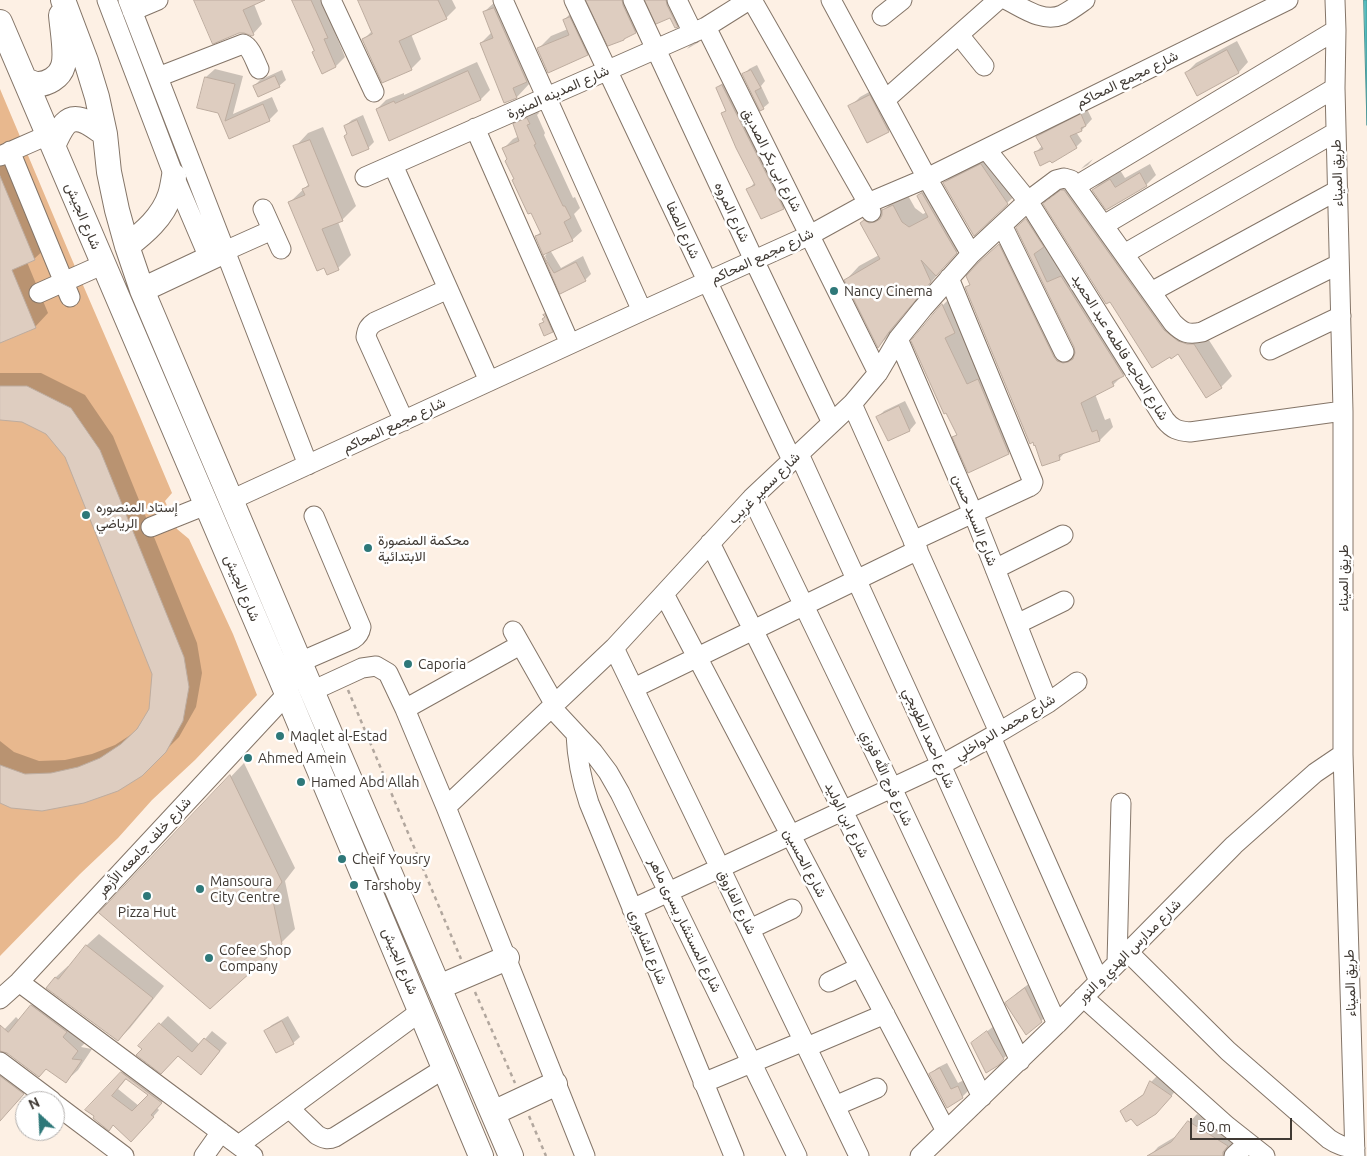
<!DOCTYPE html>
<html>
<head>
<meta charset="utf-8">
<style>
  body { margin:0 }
  #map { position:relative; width:1367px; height:1156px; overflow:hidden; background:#fdf0e4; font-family:Ubuntu,sans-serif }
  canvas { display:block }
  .north { position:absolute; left:15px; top:1091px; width:50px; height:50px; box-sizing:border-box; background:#fff; border:1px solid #b3b0ae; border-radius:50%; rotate:335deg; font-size:14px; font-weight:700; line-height:20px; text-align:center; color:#403a34 }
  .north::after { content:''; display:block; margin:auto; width:18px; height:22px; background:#2e7879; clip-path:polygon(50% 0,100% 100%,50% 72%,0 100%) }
  .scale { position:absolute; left:1190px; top:1118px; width:102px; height:22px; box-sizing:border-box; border:2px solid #403a34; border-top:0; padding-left:6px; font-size:15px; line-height:18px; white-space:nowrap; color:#403a34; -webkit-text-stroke:4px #fff; paint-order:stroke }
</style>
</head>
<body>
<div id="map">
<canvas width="1367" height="1156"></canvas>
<div class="north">N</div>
<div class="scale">50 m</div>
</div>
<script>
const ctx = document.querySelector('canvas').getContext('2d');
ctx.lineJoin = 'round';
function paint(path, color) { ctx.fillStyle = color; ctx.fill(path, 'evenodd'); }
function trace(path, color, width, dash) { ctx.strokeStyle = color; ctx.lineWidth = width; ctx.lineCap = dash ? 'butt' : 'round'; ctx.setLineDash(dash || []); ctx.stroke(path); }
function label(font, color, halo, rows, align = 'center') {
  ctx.font = font + ' Ubuntu,Vazirmatn,sans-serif'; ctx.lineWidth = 5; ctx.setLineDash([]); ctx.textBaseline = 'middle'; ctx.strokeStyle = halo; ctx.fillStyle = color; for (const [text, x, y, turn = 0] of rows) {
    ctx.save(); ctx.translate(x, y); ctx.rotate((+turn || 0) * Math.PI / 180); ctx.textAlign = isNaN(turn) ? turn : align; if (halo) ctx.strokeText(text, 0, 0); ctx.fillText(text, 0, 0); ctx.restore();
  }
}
paint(new Path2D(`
  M0 89 70 255 140 417 172 493 165 501 177 529 189 539 233 634 257 695 195 760 152 800 118 838 80 874 0 956Z`), '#e8b88e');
const water = new Path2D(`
  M1364 0H1367V125Z`);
paint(water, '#51bec0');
trace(water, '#4c9696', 1);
paint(new Path2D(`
  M196 0H262L254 4 262 24 253 34Z
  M294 0H324L336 27 334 30 345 57 336 66Z
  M359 0H452L456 8 446 18 411 34 421 59 411 69 363 40 372 31Z
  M497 0 530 83 517 97 505 102 481 43 492 32 484 12Z
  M588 0H639L648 19 635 32Z
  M647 0H679L687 16 677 26 670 16Z
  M577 7 599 41 587 54 538 49 551 36 568 29 564 20Z
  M704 37 699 42 687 49 693 42Z
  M1237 41 1248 62 1239 72 1198 94 1186 73 1196 63Z
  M477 62 490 90 481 99 390 140 377 109 386 100 404 93V95Z
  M757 65 765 81 761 86 769 103 763 108 744 75 749 69Z
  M215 69 243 76 233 114 272 97 278 111 269 120 230 137 219 112 199 107 206 77Z
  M282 70 286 80 279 86H254L260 80Z
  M725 81 791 200 783 208 748 190 755 182 723 114 726 110 717 88Z
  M880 86 898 121 888 131 867 141 850 107 860 97Z
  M537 109 539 113 537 115 545 133 544 135 573 198 575 197 580 208 574 214 582 231 572 240 550 250 561 268 583 256 591 274 585 280 561 292 545 256 549 251 536 236 541 232 515 178 508 158 504 148 513 139 519 136 514 125 524 115Z
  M1087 109 1092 119 1082 130 1076 132 1082 141 1076 147 1036 152 1042 146 1037 137 1043 131Z
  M363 115 374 142 368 148 348 133 345 126 352 120Z
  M323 127 356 206 342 220 338 222 351 255 338 268 290 202 310 183 295 147 308 133Z
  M994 152 1020 191 1007 203 944 183 957 171Z
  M10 155 48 246 34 259 27 262 48 313 35 327 0 341V159Z
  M1093 159 1088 165 1081 169 1085 165Z
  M1150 164 1156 175 1146 185 1093 190 1103 180 1120 170 1125 178Z
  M1073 180 1189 331 1205 334 1232 376 1221 387 1206 397 1178 353 1110 300 1045 204 1056 193Z
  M932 183 970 238 944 267 902 317 891 333 879 346 846 280 859 266 879 255 861 223 875 209 878 208 884 210 897 197 906 192 915 208 923 214 927 212 918 196Z
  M1030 215 1136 362 1113 385 1095 394 1105 420 1110 418 1113 427 1100 440 1066 451 1059 459 1036 444 967 288 971 283 994 249 1012 232 1070 348 1076 351 1017 228Z
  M956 292 1022 439 1008 453 954 437 957 434 912 341 943 305Z
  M551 309 558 325 552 331 541 325 545 321 546 317 545 315Z
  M0 373H41L85 395 113 436 197 643 202 673 196 707 179 737 141 775 0 802V741L14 752 39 761 65 760 92 754 115 745 135 732 150 709 153 673 66 456 47 433 23 421 0 419Z
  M905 401 916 423 910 430 889 440 878 417 884 411Z
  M244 763 295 868 285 881 295 929 281 943 101 913Z
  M99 934 164 986 130 1028 118 1040 48 988 56 977 68 966 70 967 87 945Z
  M1035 979 1051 1011 1041 1021 1007 1003 1017 993Z
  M43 994 89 1039 81 1047 92 1049 78 1070 66 1081 46 1068 0 1050 1 1055 34 1082 17 1102 0 1108V1034L16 1017 19 1020Z
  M168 1016 200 1045 212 1031 227 1043 208 1066 178 1055 144 1049 140 1046Z
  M288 1016 300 1037 293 1043 265 1031 272 1025Z
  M994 1026 1010 1052 998 1064 972 1043Z
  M947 1063 958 1083 964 1080 969 1090 962 1097 947 1106 930 1074 937 1068Z
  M128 1066 168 1096 157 1108 159 1110 138 1134 94 1118 122 1073ZM127 1078 150 1094 139 1106 118 1089Z
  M1157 1076 1177 1089 1163 1106 1131 1117 1121 1111 1128 1105 1145 1093 1151 1082Z
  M1197 1114 1236 1137 1232 1142V1150L1226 1156H1150L1158 1147 1178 1135Z`), '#0003');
const building = new Path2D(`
  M194 0H265L243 10 254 35 252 36 244 33H239L213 44Z
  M292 0H311L328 38 324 39 336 67 322 74 312 52 314 51Z
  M358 0H438L447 19 399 41 412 70 382 83 362 39 372 34Z
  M586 0H622L623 5 636 33 624 39V40L608 46Z
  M645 0H666L667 5 678 27 675 28 670 18 656 24Z
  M494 8 527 82 513 88 517 98 504 103 480 43 493 38 483 12Z
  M570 17 588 55 548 73 537 48 569 35 563 20Z
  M1227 50 1239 73 1197 96 1185 73Z
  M751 70 761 88 755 91 764 109 760 111 742 74Z
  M468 71 481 100 389 141 376 109 394 101 395 103Z
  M275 76 280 87 258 97 253 86Z
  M205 77 235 84 225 121 263 104 270 121 229 139 218 113 197 108Z
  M722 85 784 209 761 219 746 189 755 185 736 148 721 113 726 111 716 88Z
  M870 95 889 132 867 143 848 106Z
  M1081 114 1086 126 1081 128 1082 131 1070 136 1077 148 1052 163 1050 161 1040 166 1034 152 1043 149 1036 137Z
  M527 118 530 124 527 125 536 144 534 145 563 206H565L571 218 564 222 573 241 543 255 535 236 541 234 531 213 528 214 512 180 514 179 505 161 507 159 502 148 519 141 513 124Z
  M357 120 369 149 352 156 344 136 347 134 344 126Z
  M310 140 343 221 322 229 339 270 327 275 324 268 317 271 288 202 305 195 302 189 309 186 293 146Z
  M981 164 1008 204 974 236 943 183Z
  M1140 173 1147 186 1106 210 1092 190 1110 179 1115 187Z
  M0 176 35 260 12 270 36 328 0 343Z
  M1061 190H1064L1164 330 1178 341 1187 344H1194L1222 388 1206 398 1178 354 1171 359 1170 357 1152 368 1110 302 1106 304 1043 204Z
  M922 193 957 253 936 276 921 260 931 282 889 332 878 348 844 280 880 259 860 223 864 220 869 223 875 222 880 219 882 215V210L893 205 902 222 909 227 928 217 917 196Z
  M1026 219 1044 247 1034 254 1047 282 1061 276 1124 376 1112 382 1114 386 1081 403 1092 432 1097 430 1100 441 1059 455 1060 460 1042 466 1035 445 1034 446 1033 442 1030 444 965 287 970 285 966 276 979 262 999 244 1054 357 1057 361 1063 363 1068 362 1073 359 1075 353 1074 347 1016 228Z
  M543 255 554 273 576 262 586 281 560 294Z
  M942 304 955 333 945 338 967 384 978 379 1009 454 968 473 952 437 957 435 946 413 944 414 911 341Z
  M545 314 553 332 544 336 539 324 544 322 542 319 545 317 543 315Z
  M0 386H27L71 408 100 450 184 657 189 687 183 721 166 752 142 776 118 791 84 803 42 811 11 808 0 803V765L25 774 51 773 78 767 100 758 121 744 137 729 149 709 152 674 65 457 46 434 22 422 0 420Z
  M899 406 910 431 888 441 876 417Z
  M230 775 282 882 272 896 282 944 210 1009 99 913Z
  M86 945 153 998 118 1041 46 988 55 977 58 979Z
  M1025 988 1042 1022 1026 1035 1005 1003Z
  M31 1005 67 1032 63 1037 78 1051 72 1059 82 1060 66 1083 46 1069 39 1077 7 1053 0 1051V1025L8 1032Z
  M282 1021 294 1044 276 1053 264 1031Z
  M159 1023 192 1052 204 1038 220 1051 201 1075 178 1056 161 1074 136 1055 142 1049 138 1046Z
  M987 1031 1004 1059 999 1065 986 1073 971 1043Z
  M940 1068 951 1089 958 1086 963 1098 947 1108 929 1074Z
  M121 1072 162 1103 151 1115 154 1117 131 1142 113 1125 109 1131 93 1118 94 1116 85 1110ZM126 1079 148 1095 132 1111 112 1096Z
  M0 1076 24 1094 0 1121Z
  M1150 1081 1172 1096 1156 1114 1137 1126 1131 1119 1126 1122 1120 1111 1143 1095Z
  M1188 1121 1228 1146 1223 1152V1156H1147L1171 1142Z`);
paint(building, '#decdc0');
trace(building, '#bdac9f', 1);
const minor = new Path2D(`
  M107 0 174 176 209 258
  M128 0 308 465
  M331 0 374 92
  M503 0 642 311
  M574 0 792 460
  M633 0 754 260 832 423
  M677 0 693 33
  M752 0 868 203 871 212
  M831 0 927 178 971 254
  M1007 0C1023 8 1043 23 1062 15 1070 11 1078 5 1085 0
  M1335 0 1336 30 1335 88 1343 411V754L1355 1156
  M132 11 158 0
  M882 16 902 0
  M706 27 878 373
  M959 35 984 66
  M158 77 243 44C251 47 255 61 259 69
  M885 100 998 0
  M475 128 570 344
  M986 149 1028 201 1165 420C1172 429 1178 431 1190 432L1343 411
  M10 151 70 297
  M0 156 48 135
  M393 165 489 381
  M365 177 706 27 749 0
  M1076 186 1336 30
  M263 209 281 249
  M1002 225 1064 352
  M1104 225 1335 88
  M225 251 272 230
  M1124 254 1336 132
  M1151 292 1338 190
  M39 293 104 264
  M898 339 973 513 1048 703
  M1270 350 1341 316
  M852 404 999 732
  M404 421 366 337C367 329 369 326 375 322L448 289
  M799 454 941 765 1057 1024
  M752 498 892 788 1020 1061
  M231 500 642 311 810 235 868 203 927 178 1288 0
  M151 527 206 505
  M913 541 1029 487 1032 485 1033 482 949 278
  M710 543 843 811 982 1097
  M995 569 1063 535
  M664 594 946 1131
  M1017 624 1064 601
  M513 631 555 705
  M614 648 859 1156
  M300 662 353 639C358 636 360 633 361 627L314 516
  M634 688 918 550
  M312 691 362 668 376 666 388 673 405 709 446 807 585 1156
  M552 708 593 752 608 772 620 793 797 1156
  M405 709 520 645
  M576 734C577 759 581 779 589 803L734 1156
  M991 737 1099 981
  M446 807 614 648 752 498 852 404 878 373 898 339 923 308 971 254 1028 201 1056 180 1064 178 1071 180 1173 323C1183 333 1188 335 1202 332L1339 264
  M632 909 941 765 991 737 1048 703 1077 682
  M750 929 792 909
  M1128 952 1228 1051 1329 1139C1338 1145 1344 1147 1355 1148
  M1117 963 1121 803
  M19 982 253 1156
  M829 982 860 967
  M1083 997 1227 1126 1265 1156
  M0 999 19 982 287 694
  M807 1047 885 1014
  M0 1062 52 1101
  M703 1083 804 1041
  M55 1104 124 1156
  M835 1106 877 1088
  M289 1108 317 1135C324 1139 328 1140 335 1137L445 1068
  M239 1145 421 1011
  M204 1156 221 1132
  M920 1156 1057 1024 1234 845 1315 773 1343 754
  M1234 1156 1248 1143`);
const major = new Path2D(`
  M63 0 86 61 97 97 105 134 109 172 117 210 127 246 142 290 312 691 511 1156
  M0 22 280 677 481 1156
  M25 80C28 81 32 83 36 84 47 85 60 77 63 66 67 55 62 28 61 15
  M53 146C56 139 60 130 65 124 77 111 94 127 105 134
  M127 246C144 233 163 217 170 195 172 189 173 182 174 176
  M142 290 225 251
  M439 987 507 958
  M493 1113 555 1084`);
trace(minor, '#847568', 21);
trace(major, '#847568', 26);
trace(new Path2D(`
  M348 690 461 959
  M475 992 515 1083
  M529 1116 546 1156`), '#b2a79e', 2.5, [4, 4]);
trace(minor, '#fff', 19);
trace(major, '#fff', 24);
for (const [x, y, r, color] of [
  [834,291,5,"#2e7879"],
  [86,515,5,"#2e7879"],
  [368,548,5,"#2e7879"],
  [408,664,5,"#2e7879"],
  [280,736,5,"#2e7879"],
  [248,758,5,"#2e7879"],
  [301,782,5,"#2e7879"],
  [342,859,5,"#2e7879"],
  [354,885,5,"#2e7879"],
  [200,889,5,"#2e7879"],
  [147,896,5,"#2e7879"],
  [209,958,5,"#2e7879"]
]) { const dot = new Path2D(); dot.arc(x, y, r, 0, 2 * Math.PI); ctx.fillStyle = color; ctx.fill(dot); trace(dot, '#fff', 2); }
label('14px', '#403a34', '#fff', [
  ["شارع مجمع المحاكم",1127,79,-26],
  ["شارع المدينه المنورة",558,92,-24],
  ["شارع ابى بكر الصديق",772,160,63],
  ["طريق الميناء",1337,173,-92],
  ["شارع المروه",732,212,65],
  ["شارع الجيش",83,216,67],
  ["شارع الصفا",683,230,65],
  ["شارع مجمع المحاكم",762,256,-25],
  ["شارع الحاجه فاطمه عبد الحميد",1120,347,58],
  ["شارع مجمع المحاكم",394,425,-25],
  ["شارع سمير غريب",764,488,-45],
  ["شارع السيد حسن",975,520,68],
  ["طريق الميناء",1343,578,-90],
  ["شارع الجيش",242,588,67],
  ["شارع محمد الدواخلي",1005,727,-31],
  ["شارع احمد الطوبجي",929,738,66],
  ["شارع فرج الله فوزي",887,778,65],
  ["شارع ابن الوليد",847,820,64],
  ["شارع خلف جامعه الأزهر",144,847,-47],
  ["شارع الحسين",805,863,62],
  ["شارع الفاروق",737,902,64],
  ["شارع المستشار يسرى ماهر",685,925,64],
  ["شارع الشابورى",648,947,68],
  ["شارع مدارس الهدي و النور",1129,951,-45],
  ["شارع الجيش",400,961,67],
  ["طريق الميناء",1350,983,-92]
]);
label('14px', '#403a34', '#fff', [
  ["Nancy Cinema",844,291],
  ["إستاد المنصوره",96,507],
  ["الرياضي",96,523],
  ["محكمة المنصورة",378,540],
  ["الابتدائية",378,556],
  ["Caporia",418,664],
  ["Maqlet al-Estad",290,736],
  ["Ahmed Amein",258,758],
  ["Hamed Abd Allah",311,782],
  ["Cheif Yousry",352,859],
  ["Mansoura",210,881],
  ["City Centre",210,897],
  ["Tarshoby",364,885],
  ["Pizza Hut",147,912,"center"],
  ["Cofee Shop",219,950],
  ["Company",219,966]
], 'left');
</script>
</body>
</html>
